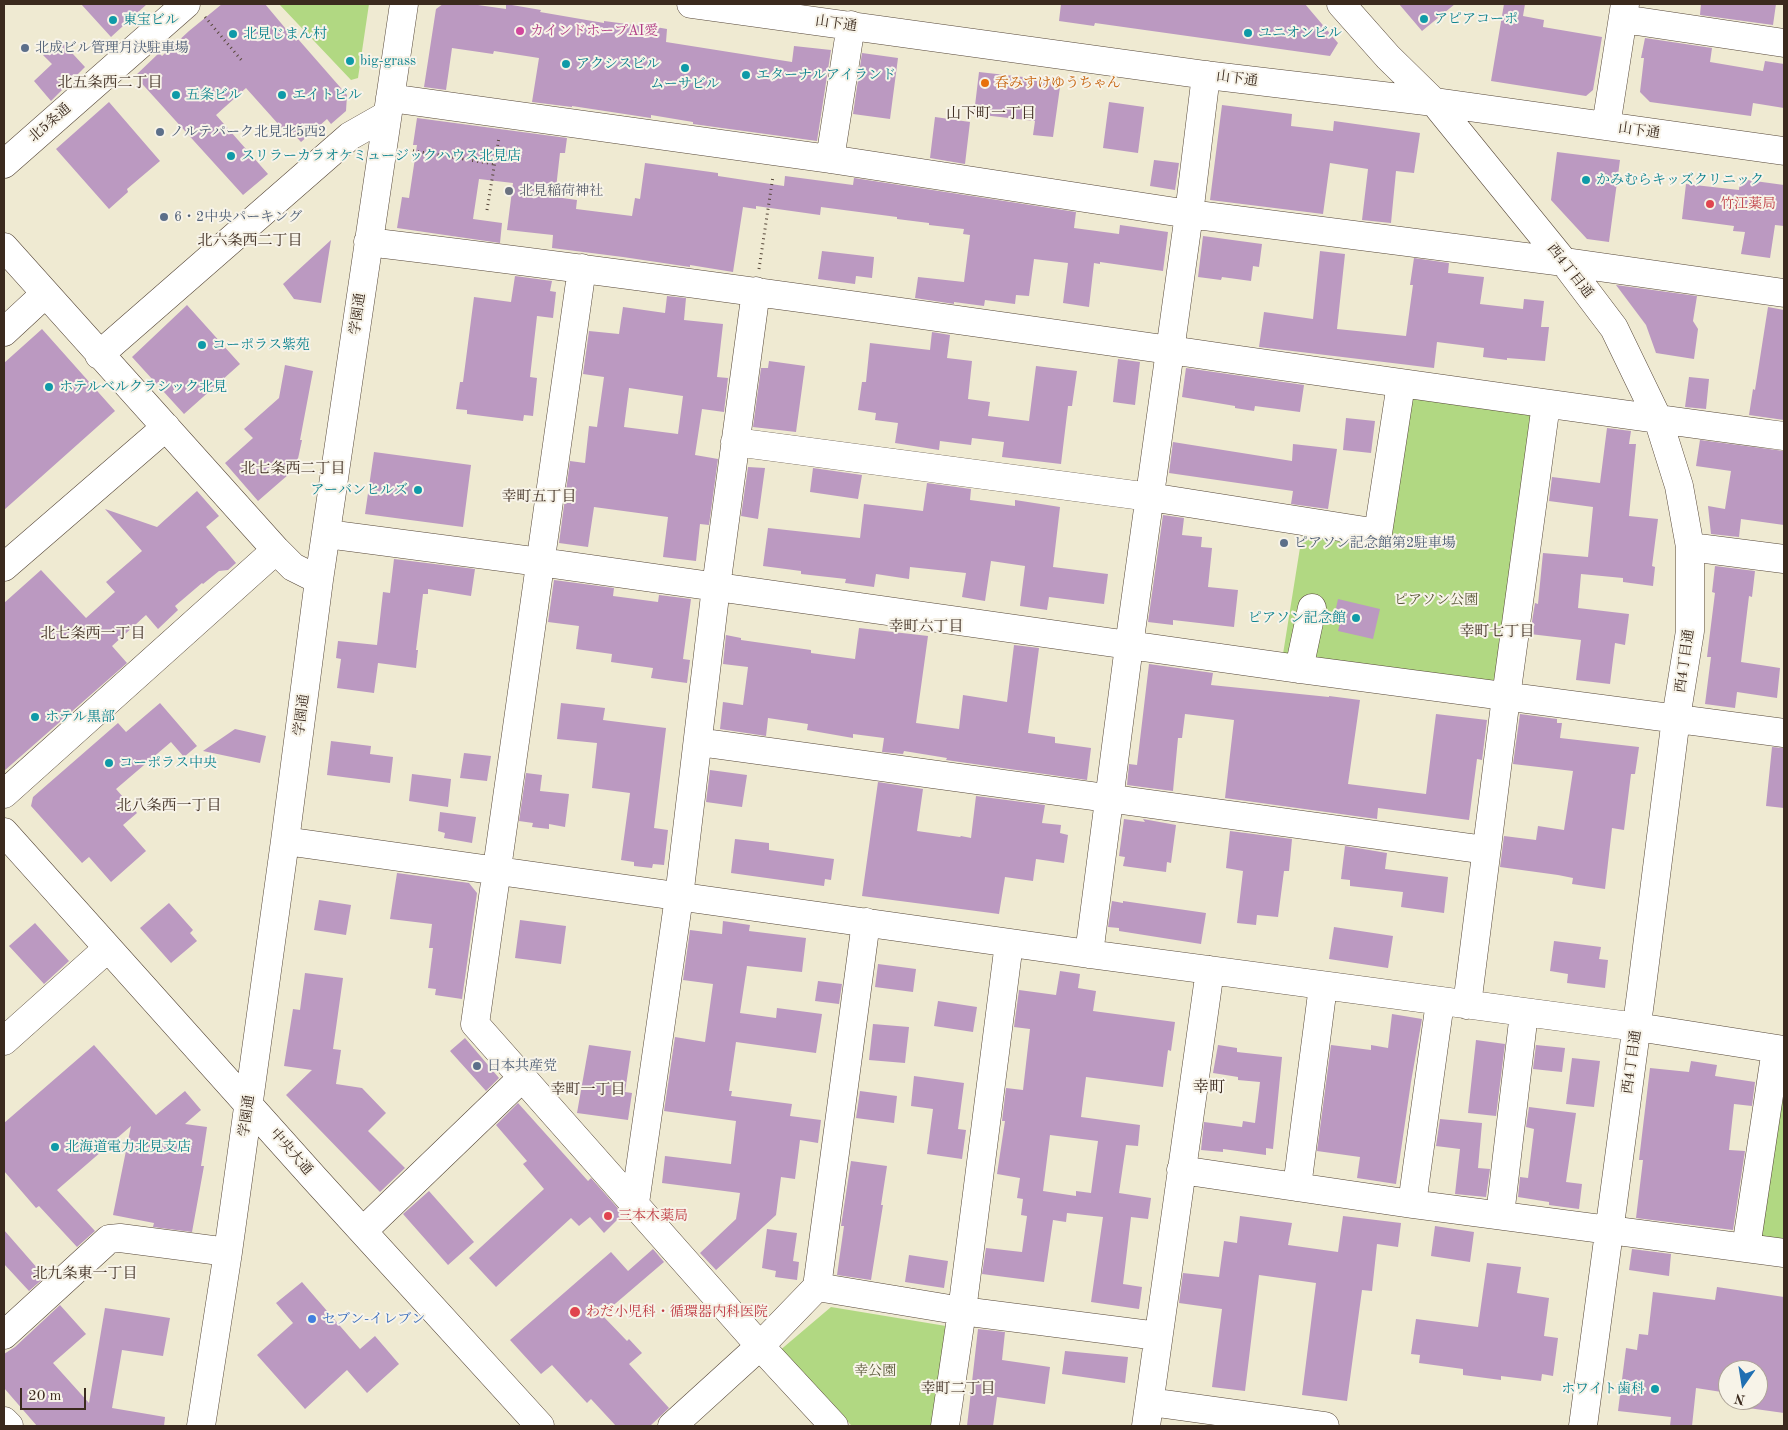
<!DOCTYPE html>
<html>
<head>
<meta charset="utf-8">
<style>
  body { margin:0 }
  #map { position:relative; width:1788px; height:1430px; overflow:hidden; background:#efead2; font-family:"Old Standard TT",serif }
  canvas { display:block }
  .frame { position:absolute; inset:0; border:5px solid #3b2a1e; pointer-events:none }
  .north { position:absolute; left:1718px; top:1360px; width:50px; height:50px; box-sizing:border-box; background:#f7f3e8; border:1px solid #aca397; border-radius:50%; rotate:193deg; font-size:14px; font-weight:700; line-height:20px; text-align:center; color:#3b2a1e }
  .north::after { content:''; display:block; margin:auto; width:18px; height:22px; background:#1f6fb2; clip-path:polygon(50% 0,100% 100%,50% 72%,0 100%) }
  .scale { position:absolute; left:20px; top:1388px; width:66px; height:22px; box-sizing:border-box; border:2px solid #3b2a1e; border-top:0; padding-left:6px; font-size:15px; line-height:18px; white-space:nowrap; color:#3b2a1e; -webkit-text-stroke:4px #f7f3e8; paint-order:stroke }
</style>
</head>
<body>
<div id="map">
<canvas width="1788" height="1430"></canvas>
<div class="frame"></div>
<div class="north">N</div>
<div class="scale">20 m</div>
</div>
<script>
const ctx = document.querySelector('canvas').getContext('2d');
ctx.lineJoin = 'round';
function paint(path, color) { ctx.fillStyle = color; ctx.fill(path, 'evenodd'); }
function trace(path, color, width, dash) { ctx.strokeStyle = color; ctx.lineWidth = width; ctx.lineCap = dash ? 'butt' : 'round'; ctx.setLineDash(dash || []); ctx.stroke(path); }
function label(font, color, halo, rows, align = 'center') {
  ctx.font = font + ' "Old Standard TT","Noto Serif JP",serif'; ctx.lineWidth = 4; ctx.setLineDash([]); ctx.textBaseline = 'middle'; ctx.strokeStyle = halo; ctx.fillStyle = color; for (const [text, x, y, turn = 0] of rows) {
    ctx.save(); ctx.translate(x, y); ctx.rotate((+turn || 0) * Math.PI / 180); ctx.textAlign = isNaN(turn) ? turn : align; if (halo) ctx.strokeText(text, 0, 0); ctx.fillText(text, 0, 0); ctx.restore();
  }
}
paint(new Path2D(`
  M279 4H369L358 78 351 80Z
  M1410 396 1537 415 1500 685 1283 654 1303 529 1388 542Z
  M1784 1081V1246L1759 1242Z
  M831 1307 952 1327 937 1426H852L778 1352Z`), '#b1d882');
paint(new Path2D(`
  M81 4H147L111 37Z
  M222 4H265L296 41 298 39 347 95 346 111 331 124 327 119 301 142 292 132 288 135 246 88 216 115 268 174 243 195 135 76 159 53 162 56 189 31Z
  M443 4H471L506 9V4L541 10 540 12 604 23V21L650 27V26L667 29 666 42 792 62 794 46 831 50 817 141 693 124V122L651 115V118L572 106V107L532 102 539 58 494 51 493 54 452 48 446 90 424 87 436 9Z
  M1061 4H1305L1338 43 1330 56 1095 23 1094 26 1059 21Z
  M1399 4H1455L1422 31Z
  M1504 4H1525L1523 16 1544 20 1543 27 1602 37 1593 90 1586 96 1491 81Z
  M1701 4H1776L1773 25 1700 15Z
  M1645 38 1712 48 1710 62 1763 71 1765 61 1784 64V108L1753 103 1751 116 1650 102 1640 92 1644 58H1641Z
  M60 40 85 67 51 101 34 81 52 64 43 55Z
  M862 53 898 58 890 119 853 114Z
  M979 72 1041 79V77L1061 80 1053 137 1033 135 1035 121 974 114Z
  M109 102 160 161 127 189 128 192 109 209 56 149Z
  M1109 102 1144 107 1138 153 1103 148Z
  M1222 105 1292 114 1291 126 1333 131 1334 121 1420 133 1414 173 1396 171 1391 223 1362 220 1368 169 1330 163 1323 214 1210 200Z
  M935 117 970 122 965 164 930 158Z
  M417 118 567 138 565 153H560L555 197 577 200 576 209 632 216 635 198 640 199 645 163 718 173V176L784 186 785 176 853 185 854 178 1076 212 1074 228 1119 234 1120 225 1168 232 1163 271 1100 262V264L1094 263 1089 307 1063 303 1068 263 1034 259 1029 296 1016 295 1015 304 985 300 984 306 954 302V304L915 298 918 277 964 282 970 235 963 234 964 229 929 225V223L897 219V217L821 207 820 215 756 206V209L743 207 733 272 690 265V267L623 257 552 248 553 235 507 230 513 183 479 179 473 219 502 223 500 243 397 228 402 197 409 198 417 145H413Z
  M1557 152 1620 160 1609 242 1587 239 1551 200Z
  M1154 160 1179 163 1175 190 1150 186Z
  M1740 179 1784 185V226L1775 225 1770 258 1741 254 1745 232 1733 231 1734 226 1682 219 1686 184 1739 190Z
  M1203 236 1262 244 1259 267 1253 266 1251 281 1222 277 1221 280 1198 277Z
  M331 240 321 303 294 299 283 284Z
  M822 251 874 257 872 278 856 276 855 284 818 279Z
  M1320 251 1345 254 1337 329 1406 336 1413 285H1410L1414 258 1449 263 1448 273 1484 277 1480 304 1523 309 1524 299 1544 301 1541 327H1549L1545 361 1507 358V360L1483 357 1484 348 1437 342 1434 368 1259 347 1264 312 1313 319Z
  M515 276 552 281 550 291 556 292 553 318 537 316 530 377 537 378 533 416 524 415 523 421 467 414V410L456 409 460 382H463L474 297 511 302Z
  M1616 285 1697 296 1693 321 1698 329 1694 359 1656 353 1646 325Z
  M667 296 686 298 684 320 723 324 717 377 728 378 724 412 702 409 695 455 718 459 709 525 700 524 696 561 663 557 668 517 594 507 588 547 559 543 570 461 585 463 589 426 597 427 604 377 583 374 589 331 619 334 623 307 665 313ZM629 388 683 396 678 434 624 427Z
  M187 305 240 364 184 414 132 357Z
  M1768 307 1784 310V420L1749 415 1753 389 1755 390Z
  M42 329 115 411 4 510V363Z
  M932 332 950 335 947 358 972 361 968 399 990 402 988 416 1029 421 1036 366 1077 371 1072 406H1068L1061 464 1002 457 1004 442 972 438 971 445 940 441 939 450 895 443 898 423 875 420 876 413 858 410 862 382H866L870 343 930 350Z
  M1118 359 1140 362 1135 405 1113 402Z
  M769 361 805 366 796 432 753 427 761 368H768Z
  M285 365 313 371 300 440H302L296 468 258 501 225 463 253 438 244 429 279 398Z
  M1186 368 1304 385 1300 412 1255 406 1254 411 1235 408V406L1182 397Z
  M1689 377 1709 379 1706 409 1685 407Z
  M1346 418 1375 421 1371 453 1343 450Z
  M1607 428 1631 431 1629 444H1636L1629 516 1658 519 1652 566 1655 567 1653 586 1623 582V578L1581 574 1578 608 1629 614 1625 645 1615 643 1610 684 1576 680 1581 640 1530 634 1535 603 1538 604 1543 553 1588 557 1593 507 1549 501 1552 477 1600 483Z
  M1700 440 1784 451V525L1741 519 1739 537 1711 534 1708 506 1725 509 1731 471 1696 466Z
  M1173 442 1292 461 1293 444 1337 449 1328 509 1291 504 1293 491 1169 473Z
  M374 452 471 465 463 527 365 514Z
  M748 467 765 468 758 519 741 516Z
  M813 468 862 475 858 499 810 492Z
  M927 483 971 489 970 500 1015 506V500L1060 507 1053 567 1108 574 1104 604 1049 597 1047 610 1020 606 1025 566 991 561 985 601 962 597 966 573 910 567 909 579 876 574 874 587 845 583 846 579 801 574V571L763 566 768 528 860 538 864 504 923 511Z
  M197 491 219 516 206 527 236 563 228 570 219 571 203 584 202 583 175 606 178 610 158 629 146 615 112 646 127 663 4 771V603L41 570 86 618 115 592 106 582 142 551 105 509 157 527Z
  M1163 515 1184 518 1182 535 1202 537 1201 547 1212 548 1208 587 1238 590 1234 627 1173 620V625L1148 622Z
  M394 559 475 569 471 596 428 589V594H423L416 650H418L416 668 378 663 374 693 337 688 341 659 336 658 338 641 377 645 383 592 390 593Z
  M1715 566 1755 571 1752 597 1749 596 1741 662 1780 668 1777 698 1737 692 1735 708 1705 704 1711 657H1707L1715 593 1712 592Z
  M554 580 614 588 613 596 658 602 659 595 691 599 683 659 690 660 687 683 651 678 653 668 611 662 612 654 576 649 579 626 548 622Z
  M1338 599 1380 609 1373 639 1338 631 1341 619 1334 617Z
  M859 628 928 636 916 723 959 729 963 695 1007 702 1014 645 1039 648 1028 733 1055 737V743L1091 748 1087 780 946 760 947 758 904 751 903 754 882 752 884 738 853 734V738L807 730 808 724 768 718 766 736 720 729 723 702 743 705 748 667 723 664 726 635 741 638V640L811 650V653L855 659Z
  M1149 664 1213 673 1211 685 1329 697V696L1360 700 1348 784 1426 794 1436 714 1487 720 1482 760 1477 759 1469 820 1378 808 1377 819 1225 798 1234 720 1185 714 1182 738H1178L1173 791 1127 785 1129 764 1137 765Z
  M160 703 197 746 184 757 171 742 116 789 137 813 123 825 146 851 111 882 89 857 82 863 31 806 33 797 118 723 126 732Z
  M561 703 605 708 603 720 666 728 654 828 668 830 664 865 653 864 652 868 634 866V862L621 860 630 793 592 788 597 743 557 739Z
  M1520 714 1557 719V723H1562L1560 738 1639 747 1635 774H1631L1624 830 1612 828 1605 889 1572 884 1573 878 1558 875 1500 867 1504 836 1536 840 1538 826 1564 830 1573 771 1513 764Z
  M235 729 266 736 260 763 203 751Z
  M331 741 371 746 370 754 393 757 390 783 327 775Z
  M1772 747 1784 748V808L1766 806Z
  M464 753 491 756 487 781 460 778Z
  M710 770 747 775 742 807 706 802Z
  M526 773 542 775 540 791 569 794 565 827 549 824V829L532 827 533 823 519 821Z
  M412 774 451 779 448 807 409 801Z
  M878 782 923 789 917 831 960 837 961 836 971 838 976 796 1045 805 1042 823 1061 825 1060 833 1068 835 1064 863 1036 859 1033 881 1005 877 999 914 862 896Z
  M440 812 476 817 472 843 444 838 445 833 438 831Z
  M1124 819 1145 822 1143 819 1176 825 1171 863 1167 862 1166 872 1123 866 1125 857 1119 856Z
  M1230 831 1292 839 1289 871H1284L1278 917 1257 915 1256 925 1237 923 1243 871 1226 868Z
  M735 839 769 843V850L834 859 831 880 825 879 824 886 731 873Z
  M1345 846 1387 853 1385 869 1448 877 1444 913 1401 907 1403 892 1350 886V880L1341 879Z
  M397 873 469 883 477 893 462 999 435 995 436 989 428 988 433 948H429L432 924 390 919Z
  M319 900 351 905 346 935 314 930Z
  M1112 901 1123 903V901L1206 913 1201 944 1119 931V928L1108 927Z
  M169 903 193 930 190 933 197 941 171 963 140 928Z
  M520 920 566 926 561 964 515 958Z
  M723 921 750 925 749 931 806 938 802 972 747 966 740 1013 776 1018 777 1008 822 1014 816 1053 736 1042 729 1091H732L731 1096 792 1104 790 1116 821 1120 818 1143 800 1140 795 1179 781 1177 776 1215 716 1270 700 1253 736 1219 740 1193 662 1183 665 1156 731 1164 736 1121 664 1111 675 1037 705 1042 713 984 683 980 690 930 722 934Z
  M35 923 69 961 44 984 9 946Z
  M1334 927 1393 936 1388 968 1329 959Z
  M1554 941 1601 947 1599 959 1608 960 1605 988 1567 983 1568 974 1550 971Z
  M878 964 916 969 913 992 875 987Z
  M1060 971 1080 974 1078 988 1096 991 1093 1011 1175 1022 1171 1051 1168 1050 1163 1087 1086 1077 1081 1117 1140 1125 1138 1146 1126 1145 1119 1193 1151 1198 1148 1219 1131 1217 1123 1284 1142 1287 1139 1309 1091 1302 1103 1217 1067 1213 1066 1222 1053 1220 1044 1282 982 1274 986 1248 1022 1252 1027 1216 1021 1215 1023 1199 1017 1198 1020 1178 997 1174 1005 1121H1002L1006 1088 1023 1090 1030 1029 1014 1027 1019 990 1056 995ZM1050 1135 1098 1141 1091 1193 1076 1191V1196L1043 1191Z
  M305 973 343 978 333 1049 341 1050 336 1084 362 1088 386 1113 368 1131 405 1168 380 1192 286 1095 312 1070 284 1066 293 1009 300 1010Z
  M818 981 842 984 839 1004 815 1001Z
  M938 1001 977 1007 973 1032 934 1026Z
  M1392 1014 1422 1019 1411 1082 1396 1184 1357 1178 1360 1157 1317 1151 1331 1045 1371 1050V1045L1388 1048Z
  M873 1024 909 1027 905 1063 869 1060Z
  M465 1038 499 1078 486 1091 450 1051Z
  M1476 1040 1505 1044 1496 1116 1468 1113Z
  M94 1045 156 1115 185 1091 201 1110 185 1124 207 1127 201 1166H204L192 1232 153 1227 154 1223 113 1215 131 1126 57 1190 95 1231 77 1247 39 1206 36 1208 4 1171V1123Z
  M589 1045 631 1051 625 1092 632 1093 628 1120 577 1113Z
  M1218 1045 1237 1048V1052L1282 1057 1273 1149 1266 1148V1155L1223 1149V1152L1201 1150 1204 1122 1242 1127 1243 1121 1255 1123 1260 1082 1238 1080V1077L1213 1073Z
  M1536 1045 1565 1048 1562 1072 1533 1069Z
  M1572 1058 1600 1061 1594 1107 1566 1104Z
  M1691 1061 1717 1065 1715 1076 1755 1082 1752 1106 1734 1104 1729 1150 1745 1151 1733 1230 1636 1218 1643 1160H1639L1650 1068 1689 1072Z
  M914 1076 964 1083 958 1129 966 1130 962 1159 927 1154 933 1109 911 1106Z
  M860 1091 897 1096 894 1123 856 1118Z
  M518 1103 588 1181 591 1178 623 1214 604 1233 590 1217 579 1226 571 1218 496 1287 469 1258 544 1189 523 1164 527 1161 496 1125Z
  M1529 1107 1576 1113 1566 1182 1582 1184 1579 1209 1549 1205V1202L1518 1197 1520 1177 1528 1178 1534 1129 1526 1127Z
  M1440 1119 1482 1123 1478 1168 1490 1169 1486 1197 1455 1194 1460 1149 1436 1146Z
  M851 1161 887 1166 881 1205H883L871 1280 837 1275 844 1226H841Z
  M429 1191 474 1242 448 1265 403 1214Z
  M1240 1216 1292 1223 1288 1245 1338 1252 1343 1216 1401 1223 1398 1247 1377 1244 1372 1291 1362 1290 1347 1401 1302 1395 1316 1283 1259 1275 1245 1391 1212 1387 1222 1309 1179 1303 1183 1273 1219 1277 1224 1241 1237 1243Z
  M1435 1226 1474 1232 1470 1262 1431 1256Z
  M767 1229 797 1233 793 1261 799 1262 797 1280 775 1277 776 1271 762 1268Z
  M4 1230 45 1277 29 1291 4 1264Z
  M653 1249 664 1262 602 1315 627 1341 629 1339 642 1353 629 1364 669 1408 650 1426H616L591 1399 587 1403 552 1365 541 1374 510 1340 611 1252 628 1271Z
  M1632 1249 1671 1254 1669 1276 1629 1270Z
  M909 1255 948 1261 944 1288 905 1282Z
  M1487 1263 1521 1267 1517 1293 1549 1298 1544 1336 1558 1338 1553 1376 1542 1374 1541 1381 1501 1376V1380L1463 1375V1369L1419 1363 1420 1355 1411 1354 1416 1319 1478 1327Z
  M302 1282 360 1349 375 1336 399 1364 367 1393 347 1370 305 1409 257 1355 293 1323 276 1303Z
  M1717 1287 1784 1297V1413L1734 1406 1735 1400H1758V1370H1728V1393L1696 1388 1692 1426H1670L1671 1417 1618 1411 1626 1348 1637 1350 1639 1334 1648 1335 1653 1292 1715 1300Z
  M60 1305 86 1334 53 1363 89 1403 105 1308 170 1318 163 1356 122 1350 112 1408 165 1417 164 1426H37L4 1388V1354L15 1347Z
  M978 1329 1005 1332 1002 1360 1050 1367 1045 1404 997 1397 993 1426H967Z
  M1065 1351 1128 1357 1125 1383 1062 1374Z`), '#bb99c1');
const minor = new Path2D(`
  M691 4 1206 75 1434 102 1784 151
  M1341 4 1388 57 1434 102 1564 262 1614 328 1658 419 1679 486 1690 547V631L1676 718 1641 994 1583 1426
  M1623 19 1784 43
  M390 98 830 159 1189 214 1564 262 1784 293
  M1606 126 1625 4
  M830 159 851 25
  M4 164 186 4
  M368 242C841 299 1312 373 1784 436
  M4 247 276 550 293 567 319 580
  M582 268 475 1024 760 1346 834 1426
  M4 332 45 294
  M99 355 350 136 387 115
  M735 442 1150 497 1378 533 1401 384
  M327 534 540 562 1299 669 1784 733
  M1690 547 1784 559
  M4 567 166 427
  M1299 669 1312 608
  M698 742 1486 850
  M4 794 276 550
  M4 832 315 1179 540 1426
  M285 841 1089 954 1637 1027 1784 1050
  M1089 954 1129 646 1189 214 1206 75
  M1467 1005 1506 697 1546 404
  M4 1041 108 948
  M1181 1170 1412 1204 1784 1253
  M1297 1187 1323 986
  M635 1203 679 897 716 587 756 291
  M1412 1204 1440 1002
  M1500 1215 1524 1013
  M363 1231 523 1077
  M1746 1248 1776 1049
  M817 1287 962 1311 1158 1336
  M4 1335 109 1239 120 1238 228 1252
  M1150 1402 1325 1426
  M4 1421 9 1426
  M201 1426 228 1252 285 841 319 580 404 4
  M672 1426 760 1346 817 1287 866 922
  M945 1426 962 1311 1009 943
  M1146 1426 1210 970`);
trace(minor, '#564739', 29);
trace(new Path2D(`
  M205 17 243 62
  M408 150 494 164
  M487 210 499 137
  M759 269 773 176`), '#564739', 3, [1, 4]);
trace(minor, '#fff', 28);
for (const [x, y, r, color] of [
  [1424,19,5,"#0f9aa8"],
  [113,20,5,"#0f9aa8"],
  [520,31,5,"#d1479c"],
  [1248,33,5,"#0f9aa8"],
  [233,34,5,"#0f9aa8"],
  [25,48,5,"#5c6f8a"],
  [350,61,5,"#0f9aa8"],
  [566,64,5,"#0f9aa8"],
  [685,68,5,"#0f9aa8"],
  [746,75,5,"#0f9aa8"],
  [985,83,5,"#e8710a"],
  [176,95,5,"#0f9aa8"],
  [282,95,5,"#0f9aa8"],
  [160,132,5,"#5c6f8a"],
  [231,156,5,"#0f9aa8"],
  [1586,180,5,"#0f9aa8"],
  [509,191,5,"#6b7280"],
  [1710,204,5,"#e0444e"],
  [164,217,5,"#5c6f8a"],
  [202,345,5,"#0f9aa8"],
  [49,387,5,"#0f9aa8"],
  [418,490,5,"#0f9aa8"],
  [1284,543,5,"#5c6f8a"],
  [1356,618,5,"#0f9aa8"],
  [35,717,5,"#0f9aa8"],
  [109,763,5,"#0f9aa8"],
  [477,1066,5,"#5c6f8a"],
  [55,1147,5,"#0f9aa8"],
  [608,1216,5,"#e0444e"],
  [575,1312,6,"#e0444e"],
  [312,1319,5,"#3f7fe0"],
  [1655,1389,5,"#0f9aa8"]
]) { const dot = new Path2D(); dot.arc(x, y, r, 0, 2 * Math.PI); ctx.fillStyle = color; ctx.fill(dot); trace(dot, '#f7f3e8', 2); }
label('14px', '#0d838f', '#f7f3e8', [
  ["アピアコーポ",1434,19],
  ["東宝ビル",123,20],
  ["ユニオンビル",1258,33],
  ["北見じまん村",243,34],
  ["big-grass",360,61],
  ["アクシスビル",576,64],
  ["エターナルアイランド",756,75],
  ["ムーサビル",685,84,"center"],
  ["五条ビル",186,95],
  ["エイトビル",292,95],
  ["スリラーカラオケミュージックハウス北見店",241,156],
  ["かみむらキッズクリニック",1596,180],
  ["コーポラス紫苑",212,345],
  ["ホテルベルクラシック北見",59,387],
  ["アーバンヒルズ",408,490,"right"],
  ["ピアソン記念館",1346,618,"right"],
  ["ホテル黒部",45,717],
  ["コーポラス中央",119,763],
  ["北海道電力北見支店",65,1147],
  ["ホワイト歯科",1645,1389,"right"]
], 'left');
label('14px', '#3b2a1e', '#f7f3e8', [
  ["山下通",836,24,8],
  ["山下通",1237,79,7],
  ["北5条通",50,123,-41],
  ["山下通",1639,131,8],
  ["西4丁目通",1570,271,52],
  ["学園通",358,314,-82],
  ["西4丁目通",1685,661,-82],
  ["学園通",302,715,-83],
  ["西4丁目通",1632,1062,-82],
  ["学園通",247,1116,-82],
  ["中央大通",291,1152,49]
]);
label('14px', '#b23c85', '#f7f3e8', [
  ["カインドホープAI愛",530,31]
], 'left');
label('14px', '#4e5e75', '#f7f3e8', [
  ["北成ビル管理月決駐車場",35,48],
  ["ノルテパーク北見北5西2",170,132],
  ["6・2中央パーキング",174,217],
  ["ピアソン記念館第2駐車場",1294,543],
  ["日本共産党",487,1066]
], 'left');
label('14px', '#c56008', '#f7f3e8', [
  ["呑みすけゆうちゃん",995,83]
], 'left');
label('14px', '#5b616d', '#f7f3e8', [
  ["北見稲荷神社",519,191]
], 'left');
label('14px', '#be3a42', '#f7f3e8', [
  ["竹江薬局",1720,204],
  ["三本木薬局",618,1216],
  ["わだ小児科・循環器内科医院",586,1312]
], 'left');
label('14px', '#585637', '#f7f3e8', [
  ["ピアソン公園",1436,600],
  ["幸公園",875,1371]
]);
label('14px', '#366cbe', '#f7f3e8', [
  ["セブン-イレブン",322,1319]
], 'left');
label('15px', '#3b2a1e', '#f7f3e8', [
  ["北五条西二丁目",110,83],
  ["山下町一丁目",991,114],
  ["北六条西二丁目",250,241],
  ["北七条西二丁目",293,469],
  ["幸町五丁目",539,497],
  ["幸町六丁目",926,627],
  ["幸町七丁目",1497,632],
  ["北七条西一丁目",93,634],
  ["北八条西一丁目",169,806],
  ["幸町一丁目",588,1090],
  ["北九条東一丁目",85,1274],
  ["幸町二丁目",958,1389]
]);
label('16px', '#3b2a1e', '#f7f3e8', [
  ["幸町",1209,1088]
]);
</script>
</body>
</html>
